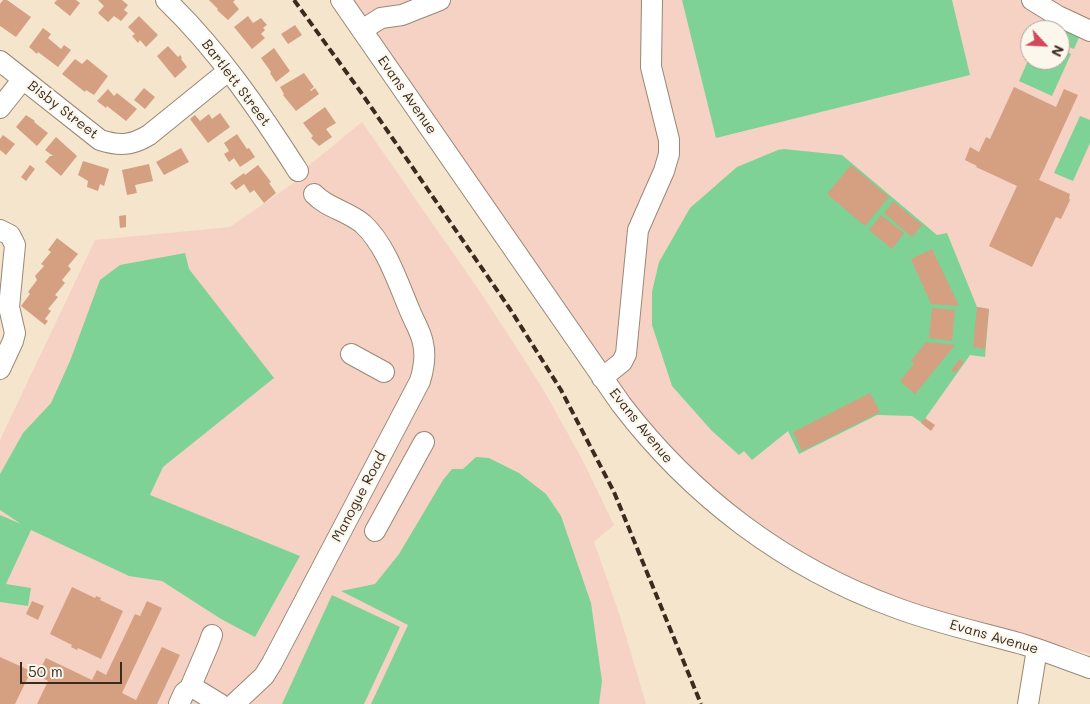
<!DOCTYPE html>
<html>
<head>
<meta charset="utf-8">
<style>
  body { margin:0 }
  #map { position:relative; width:1090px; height:704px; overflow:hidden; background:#f5e5cc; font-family:Mali,sans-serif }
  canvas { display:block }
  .north { position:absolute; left:1020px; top:20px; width:50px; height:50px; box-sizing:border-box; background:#fbf7ec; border:1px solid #aea59a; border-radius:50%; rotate:115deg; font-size:14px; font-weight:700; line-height:20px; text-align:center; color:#3b2a1e }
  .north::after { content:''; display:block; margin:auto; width:18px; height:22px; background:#d1495b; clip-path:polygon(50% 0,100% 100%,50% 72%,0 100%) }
  .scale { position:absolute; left:20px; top:662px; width:102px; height:22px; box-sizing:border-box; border:2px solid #3b2a1e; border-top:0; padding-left:6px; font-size:15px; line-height:18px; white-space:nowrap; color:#3b2a1e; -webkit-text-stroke:4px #fbf7ec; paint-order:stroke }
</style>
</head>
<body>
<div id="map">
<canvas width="1090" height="704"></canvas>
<div class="north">N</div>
<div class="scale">50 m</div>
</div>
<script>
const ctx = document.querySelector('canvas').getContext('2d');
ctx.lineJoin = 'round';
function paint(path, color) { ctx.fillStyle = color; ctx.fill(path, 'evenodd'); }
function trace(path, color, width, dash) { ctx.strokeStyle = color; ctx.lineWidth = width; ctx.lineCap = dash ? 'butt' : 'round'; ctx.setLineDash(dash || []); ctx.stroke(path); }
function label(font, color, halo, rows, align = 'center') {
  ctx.font = font + ' Mali,sans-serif'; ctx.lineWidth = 4.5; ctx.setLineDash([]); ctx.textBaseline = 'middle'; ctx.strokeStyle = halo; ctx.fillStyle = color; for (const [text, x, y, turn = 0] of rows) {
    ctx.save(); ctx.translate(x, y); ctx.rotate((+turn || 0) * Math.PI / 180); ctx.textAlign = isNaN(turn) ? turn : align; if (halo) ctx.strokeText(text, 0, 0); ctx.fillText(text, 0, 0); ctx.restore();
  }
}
paint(new Path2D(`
  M352 0H1090V654L916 605 842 576 755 525 687 467 621 390ZM1030 30H1060V60H1030Z
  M362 122 485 299 543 389 582 459 614 525 594 542 619 613 646 704H0V440L95 240 230 227 295 182 308 166Z`), '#f6d2c5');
paint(new Path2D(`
  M682 0H952L970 75 716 138Z
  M1046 20 1080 35 1074 49 1060 43V30H1042Z
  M1060 49 1071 54 1052 96 1019 81 1030 56V60H1060Z
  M1080 116 1090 120V143L1073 181 1054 173Z
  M784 149 842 155 937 235 947 233 977 307 989 309 985 357 970 355 922 423 912 416 877 415 799 454 788 431 752 460 744 451 739 455 712 431 672 386 652 325V292L659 262 690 208 737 167 778 150Z
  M185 253 189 269 274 378 163 467 150 495 300 556 255 637 221 619 162 581 129 576 31 530 6 584 31 588 28 606 0 602V515L21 524 0 510V474L23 433 51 403 70 361 100 280 120 265Z
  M476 457 489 458 519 473 546 494 561 516 591 603 602 681 599 704H371L408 625 341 591 375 584 399 554 443 480 452 469H463Z
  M332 595 400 627 364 704H282Z`), '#7ed295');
paint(new Path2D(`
  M3 0H7L31 17 16 37 0 26V4Z
  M57 0H76L80 3 70 16 54 3Z
  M98 0H122L128 5 124 10 128 13 121 21 114 16 108 22 98 13 104 6Z
  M209 0H235L233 2 239 9 228 20 217 10 218 9Z
  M139 16 158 35 146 47 140 40 138 43 132 36 135 34 128 27Z
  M248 16 253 23 261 18 267 25 263 28 265 30 261 34 265 38 252 49 234 27Z
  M295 25 302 35 288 44 281 34Z
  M43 28 51 34 48 38 61 49 64 45 71 50 58 67 38 52 37 54 29 47Z
  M168 46 178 57 180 55 182 58 181 59 187 67 175 78 157 56Z
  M274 48 290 71 276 82 270 73 271 72 261 58Z
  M75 59 82 64 87 59 108 76 94 95 86 90 85 92 62 74Z
  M304 73 314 87 310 90 311 91 315 88 319 94 296 111 283 95 284 94 280 87Z
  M1014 87 1056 107 1064 89 1078 95 1039 180 1070 194 1069 198 1070 200 1061 219 1056 217 1032 267 989 246 1017 186 976 167 977 166 965 160 970 147 979 152 986 137 990 139Z
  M144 88 155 97 145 109 134 100Z
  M108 89 114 96 117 93 137 109 126 121 107 106 106 108 97 101Z
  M325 107 336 123 326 129 332 137 319 146 311 138 313 136 303 123Z
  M220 113 230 127 208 143 190 119 195 115 200 121 209 114 212 119Z
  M26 115 35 121 34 122 48 133 37 146 16 127Z
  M237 134 247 149 249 148 255 157 240 167 234 158 229 162 224 154 229 151 224 143Z
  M3 135 15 144 6 155 0 150V139Z
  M56 137 77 156 61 176 45 162 50 156H53L45 150Z
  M181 148 189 162 164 175 156 162Z
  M83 161 109 169 104 186 100 184 98 191 87 187 88 181 78 175Z
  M149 164 153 181 135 185 137 193 127 195 122 170Z
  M30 165 35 169 26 181 21 177Z
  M258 165 271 182 269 183 276 193 264 203 254 190 250 193 244 184 236 190 230 183 244 173 245 175Z
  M851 165 889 197 865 226 827 194Z
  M893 201 922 225 912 237 884 213Z
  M126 215V227L120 228 119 216Z
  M881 215 904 233 892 249 869 230Z
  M57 238 78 254 68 266 71 269 62 280 65 283 55 295 58 297 48 309 51 311 45 319 48 321 45 325 21 306 30 294 28 292 37 280 35 276 44 266 41 264 51 252 48 250Z
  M932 249 959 306 931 304 911 259Z
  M977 307 989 309 985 349 973 347Z
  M932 308 955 310 952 341 929 338Z
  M926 342 955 345 915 394 900 381 914 364 911 361Z
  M960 359 964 362 955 373 951 370Z
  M870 393 880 412 802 451 793 432Z
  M925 418 935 425 931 431 921 423Z
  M72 587 95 598 96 596 101 598 100 600 123 611 101 659 78 648 77 650 71 647 72 645 50 634Z
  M32 601 44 606 38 620 26 614Z
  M147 601 162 608 122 693 136 700 162 647 180 655 157 704H37L48 681 37 675 46 658 92 680 97 670 106 675 135 614 140 616Z
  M0 657 31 671 15 704H0Z`), '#d4a081');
const minor = new Path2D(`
  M166 0C218 50 259 110 298 171
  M341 0 621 404C692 497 785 567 894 607 936 623 979 632 1022 644 1045 651 1067 660 1090 668
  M1032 0 1058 16 1090 31
  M362 30 381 18 402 15 440 0
  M0 61 100 140C119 146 131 146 149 135L228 71
  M0 108 23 79
  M0 230 10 235 15 245 9 307 15 333 13 341 0 369
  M351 354 384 372
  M602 378 622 362 626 354 638 230 664 171 669 154V140L651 67 652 0
  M375 531 424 442
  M190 688 208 646 212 635
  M179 704 184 693 190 688 197 690 220 704
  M234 704 264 676 272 663 420 381C424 368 426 356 423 343 421 332 414 321 410 311 398 283 386 245 363 224 348 211 327 208 314 194
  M1028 704 1037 649`);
trace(minor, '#988875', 22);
trace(minor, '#fff', 20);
trace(new Path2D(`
  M294 0 360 91 510 309 561 390 614 492 701 704`), '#3b2a1e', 4, [8, 4]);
label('14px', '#3b2a1e', '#fbf7ec', [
  ["Bartlett Street",236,83,53],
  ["Evans Avenue",407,95,55],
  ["Bisby Street",63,110,38],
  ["Evans Avenue",641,426,51],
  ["Manogue Road",359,497,-62],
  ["Evans Avenue",994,637,16]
]);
</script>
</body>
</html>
